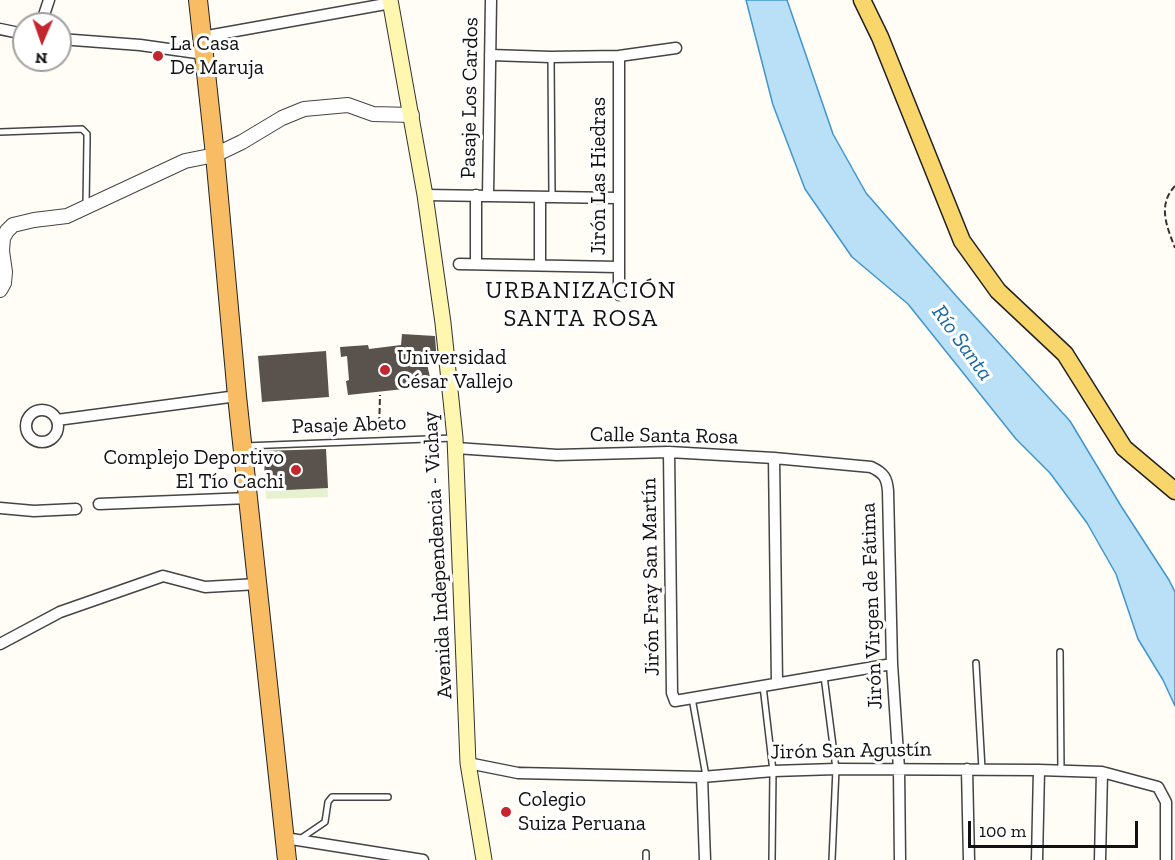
<!DOCTYPE html>
<html>
<head>
<meta charset="utf-8">
<style>
  body { margin:0 }
  #map { position:relative; width:1175px; height:860px; overflow:hidden; background:#fffdf5; font-family:"Zilla Slab",serif }
  canvas { display:block }
  .north { position:absolute; left:12px; top:12px; width:60px; height:60px; box-sizing:border-box; background:#fff; border:2px solid #a0a0a0; border-radius:50%; rotate:182deg; font-size:16px; font-weight:700; line-height:24px; text-align:center; color:#111 }
  .north::after { content:''; display:block; margin:auto; width:21px; height:27px; background:#c4262e; clip-path:polygon(50% 0,100% 100%,50% 72%,0 100%) }
  .scale { position:absolute; left:968px; top:821px; width:170px; height:27px; box-sizing:border-box; border:3px solid #111; border-top:0; padding-left:8px; font-size:18px; line-height:21px; white-space:nowrap; color:#111; -webkit-text-stroke:4px #fff; paint-order:stroke }
</style>
</head>
<body>
<div id="map">
<canvas width="1175" height="860"></canvas>
<div class="north">N</div>
<div class="scale">100 m</div>
</div>
<script>
const ctx = document.querySelector('canvas').getContext('2d');
ctx.lineJoin = 'round';
function paint(path, color) { ctx.fillStyle = color; ctx.fill(path, 'evenodd'); }
function trace(path, color, width, dash) { ctx.strokeStyle = color; ctx.lineWidth = width; ctx.lineCap = dash ? 'butt' : 'round'; ctx.setLineDash(dash || []); ctx.stroke(path); }
function label(font, color, halo, rows, align = 'center') {
  ctx.font = font + ' "Zilla Slab",serif'; ctx.lineWidth = 6; ctx.setLineDash([]); ctx.textBaseline = 'middle'; ctx.strokeStyle = halo; ctx.fillStyle = color; for (const [text, x, y, turn = 0] of rows) {
    ctx.save(); ctx.translate(x, y); ctx.rotate((+turn || 0) * Math.PI / 180); ctx.textAlign = isNaN(turn) ? turn : align; if (halo) ctx.strokeText(text, 0, 0); ctx.fillText(text, 0, 0); ctx.restore();
  }
}
paint(new Path2D(`
  M326 449 328 497 266 499 264 451Z`), '#e6f2cf');
const water = new Path2D(`
  M746 0H787L833 134 866 193 958 298 1070 421 1121 506 1169 580 1175 592V706L1163 680 1138 639 1116 574 1087 523 1050 473 1016 439 908 304 852 257 805 189 773 105Z`);
paint(water, '#b9e0f7');
trace(water, '#3f96cf', 1.5);
paint(new Path2D(`
  M402 334 435 336 437 364H427L432 386 348 395 346 381 349 380 347 356 341 357 340 347 368 345 369 349 401 345Z
  M326 351 329 397 262 402 258 356Z
  M326 449 328 488 265 491 264 451Z`), '#5a524d');
const service = new Path2D(`
  M551 57 552 197
  M0 132 82 129 87 134V140L86 206
  M244 446 454 438
  M1060 652 1061 771
  M976 663 982 769
  M824 676 836 769 832 860
  M763 686 773 771 772 860
  M692 698 706 776
  M300 839 325 822 328 802 332 797H388
  M646 860V853`);
const minor = new Path2D(`
  M41 24 49 0
  M0 29 24 34
  M202 37 391 3
  M60 39 140 45 204 54
  M490 55 551 57 619 56 676 48
  M619 56V295
  M425 195 617 198
  M476 195V264
  M488 196 491 0
  M540 197V265
  M459 264 618 267
  M26 426a16 16 0 1 1 32 0a16 16 0 1 1-32 0Z
  M57 420 237 396
  M456 448 557 455 669 452 774 458 871 467C884 473 887 478 888 491L892 664 899 769 900 860
  M669 452 672 693 675 701 892 664
  M774 458 777 683
  M99 504 249 498
  M0 508 34 511 76 509
  M0 644 60 612 163 576 205 587 258 584
  M468 763 518 773 702 777 773 771 836 769 1039 770 1102 772 1158 787 1166 802V860
  M967 769 969 860
  M702 777 705 860
  M285 838 423 860
  M1037 860 1039 770
  M1100 860 1102 772`);
const tertiary = new Path2D(`
  M0 290 4 283 5 272 2 251 3 238 7 231 13 225 34 220 67 216 185 161 215 155 242 142 282 118 304 109 348 105 373 114 412 115`);
const secondary = new Path2D(`
  M390 0 425 195 443 323 455 438 468 763 484 860`);
const primary = new Path2D(`
  M862 0 880 37 962 241 998 291 1065 354 1124 448 1175 491`);
const trunk = new Path2D(`
  M198 0 215 155 237 396 287 860`);
trace(service, '#444', 8);
trace(minor, '#444', 13);
trace(tertiary, '#444', 16);
trace(secondary, '#333', 17);
trace(primary, '#222', 19);
trace(trunk, '#222', 20);
trace(new Path2D(`
  M1175 186C1157 205 1167 227 1175 248
  M379 432 380 395`), '#333', 2, [6, 3]);
trace(service, '#fff', 5);
trace(minor, '#fff', 10);
trace(tertiary, '#fff', 14);
trace(secondary, '#fff6b0', 15);
trace(primary, '#f9d66b', 16);
trace(trunk, '#f7bc64', 18);
for (const [x, y, r, color] of [
  [158,56,6,"#c4262e"],
  [385,370,6,"#c4262e"],
  [296,470,6,"#c4262e"],
  [506,812,6,"#c4262e"]
]) { const dot = new Path2D(); dot.arc(x, y, r, 0, 2 * Math.PI); ctx.fillStyle = color; ctx.fill(dot); trace(dot, '#fff', 2); }
label('21px', '#111', '#fff', [
  ["La Casa",170,44],
  ["De Maruja",170,68],
  ["Universidad",397,358],
  ["César Vallejo",397,382],
  ["Complejo Deportivo",284,458,"right"],
  ["El Tío Cachi",284,482,"right"],
  ["Colegio",518,800],
  ["Suiza Peruana",518,824]
], 'left');
label('21px', '#111', '#fff', [
  ["Pasaje Los Cardos",470,98,-89],
  ["Jirón Las Hiedras",599,176,-90],
  ["Pasaje Abeto",349,425,-2],
  ["Calle Santa Rosa",664,436,1],
  ["Avenida Independencia - Vichay",438,555,-93],
  ["Jirón Fray San Martín",651,577,-91],
  ["Jirón Virgen de Fátima",872,606,-92],
  ["Jirón San Agustín",851,751,-1]
]);
label('italic 22px', '#1768a6', '#fff', [
  ["Río Santa",962,343,54]
]);
ctx.letterSpacing = '1.5px';
label('24px', '#111', '#fff', [
  ["URBANIZACIÓN",581,291],
  ["SANTA ROSA",581,319]
]);
ctx.letterSpacing = '0px';
</script>
</body>
</html>
